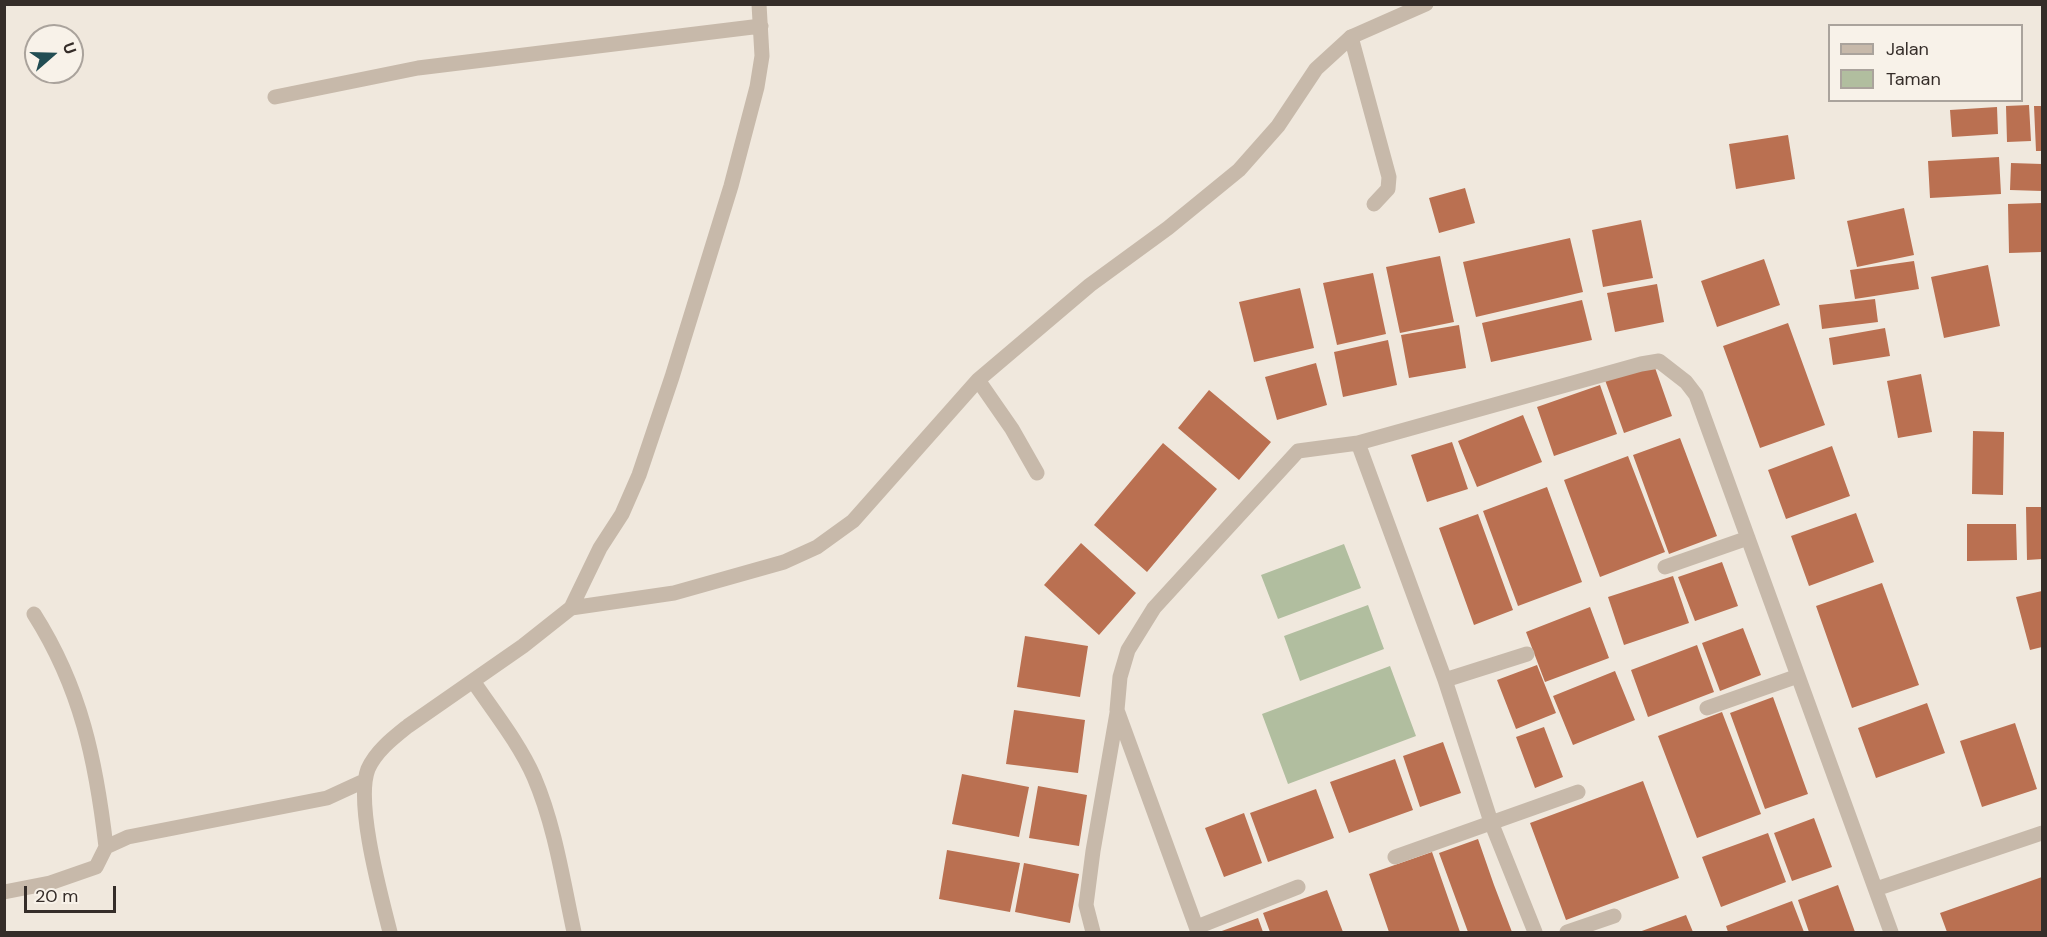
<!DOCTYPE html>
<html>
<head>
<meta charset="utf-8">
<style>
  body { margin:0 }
  #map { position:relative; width:2047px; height:937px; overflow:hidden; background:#f0e8dd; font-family:"DM Sans",sans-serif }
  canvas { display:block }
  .frame { position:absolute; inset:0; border:6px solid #352d29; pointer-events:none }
  .legend { position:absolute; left:1828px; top:24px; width:195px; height:78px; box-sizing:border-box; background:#f8f2e9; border:2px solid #aaa39c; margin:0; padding:8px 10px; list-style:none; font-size:18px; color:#352d29 }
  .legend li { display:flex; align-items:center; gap:12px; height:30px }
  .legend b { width:30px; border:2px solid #aaa39c }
  .north { position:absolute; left:24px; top:24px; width:60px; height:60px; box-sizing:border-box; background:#f8f2e9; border:2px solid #aaa39c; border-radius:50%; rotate:70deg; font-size:16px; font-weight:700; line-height:24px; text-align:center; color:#352d29 }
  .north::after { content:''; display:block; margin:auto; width:21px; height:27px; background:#224d53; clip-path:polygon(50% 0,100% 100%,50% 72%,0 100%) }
  .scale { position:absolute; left:24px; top:886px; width:92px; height:27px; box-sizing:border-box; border:3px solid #352d29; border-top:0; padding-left:8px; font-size:18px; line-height:21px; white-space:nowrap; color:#352d29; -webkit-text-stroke:4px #f8f2e9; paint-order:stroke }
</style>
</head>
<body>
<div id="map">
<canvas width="2047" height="937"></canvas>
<div class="frame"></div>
<ul class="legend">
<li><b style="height:8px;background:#c7b9aa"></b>Jalan</li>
<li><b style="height:16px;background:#b1be9f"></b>Taman</li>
</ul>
<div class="north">U</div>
<div class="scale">20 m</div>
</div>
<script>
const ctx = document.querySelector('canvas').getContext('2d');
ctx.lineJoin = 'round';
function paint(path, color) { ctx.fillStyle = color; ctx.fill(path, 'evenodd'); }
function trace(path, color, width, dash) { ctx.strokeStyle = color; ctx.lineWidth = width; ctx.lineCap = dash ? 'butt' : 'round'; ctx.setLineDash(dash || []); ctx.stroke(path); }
paint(new Path2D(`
  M1344 544 1361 588 1278 619 1261 575Z
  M1368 605 1384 649 1300 681 1284 636Z
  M1390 666 1416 736 1288 784 1262 714Z`), '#b1be9f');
paint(new Path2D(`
  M2029 105 2031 141 2007 142 2006 106Z
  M2034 106H2042V151H2036Z
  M1997 107 1998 134 1952 137 1950 110Z
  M1788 135 1795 179 1736 189 1729 144Z
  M1999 157 2001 194 1930 198 1928 161Z
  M2011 163 2042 164V191L2010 190Z
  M1465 188 1475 223 1439 233 1429 198Z
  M2042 203V252L2009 253 2008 204Z
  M1904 208 1914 255 1857 267 1847 221Z
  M1641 220 1653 278 1603 287 1592 230Z
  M1570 238 1583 292 1476 317 1463 262Z
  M1440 256 1454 322 1400 333 1386 267Z
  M1764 259 1780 305 1717 327 1701 281Z
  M1914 261 1919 289 1855 299 1850 270Z
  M1988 265 2000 326 1944 338 1931 277Z
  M1373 273 1386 334 1337 345 1323 283Z
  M1657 284 1664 322 1615 332 1607 293Z
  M1300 288 1314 348 1254 362 1239 302Z
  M1875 299 1878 322 1822 329 1819 305Z
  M1582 300 1592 340 1491 362 1482 323Z
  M1788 323 1825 425 1760 448 1723 346Z
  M1459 325 1466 368 1409 378 1401 335Z
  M1885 328 1890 356 1833 365 1829 338Z
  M1388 340 1397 385 1343 397 1334 352Z
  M1653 362 1672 416 1624 433 1605 380Z
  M1316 363 1327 405 1277 420 1265 377Z
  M1921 374 1932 432 1898 438 1887 381Z
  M1600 385 1617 434 1554 456 1537 407Z
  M1209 390 1271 442 1239 480 1178 428Z
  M1523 415 1542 462 1477 487 1458 441Z
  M1973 431 2004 432 2003 495 1972 494Z
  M1680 438 1717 536 1669 554 1633 455Z
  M1452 442 1468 489 1427 502 1411 455Z
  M1163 443 1217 489 1147 572 1094 525Z
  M1832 446 1850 496 1786 519 1768 470Z
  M1628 456 1665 552 1600 577 1564 480Z
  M1547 487 1582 582 1518 606 1483 511Z
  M2026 507H2042V559L2027 560Z
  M1856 513 1874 562 1809 586 1791 536Z
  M1478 514 1513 610 1474 625 1439 528Z
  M1967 524H2016L2017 560 1967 561Z
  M1081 543 1136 593 1099 635 1044 585Z
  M1722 562 1738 606 1695 621 1678 577Z
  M1673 576 1689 623 1624 645 1608 597Z
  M1882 583 1919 685 1852 708 1816 606Z
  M2042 591V647L2030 650 2016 597Z
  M1590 607 1609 658 1545 682 1526 632Z
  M1743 628 1761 675 1720 691 1702 643Z
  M1025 636 1088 646 1080 697 1017 687Z
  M1697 645 1714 692 1648 717 1631 670Z
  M1537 665 1556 713 1516 729 1497 680Z
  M1615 671 1635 720 1573 745 1553 696Z
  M1773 697 1808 794 1765 809 1730 713Z
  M1927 703 1945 753 1876 778 1858 728Z
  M1014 710 1085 720 1078 773 1006 764Z
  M1722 712 1761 814 1697 838 1658 736Z
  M2015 723 2037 789 1982 807 1960 741Z
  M1544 727 1563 777 1535 788 1516 737Z
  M1443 742 1461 793 1420 807 1403 756Z
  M1395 759 1413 810 1349 833 1330 782Z
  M962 774 1029 787 1019 837 952 824Z
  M1643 781 1679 878 1566 920 1530 823Z
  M1038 786 1087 795 1079 846 1029 838Z
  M1316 789 1334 838 1268 862 1250 813Z
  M1244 813 1262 863 1224 877 1205 828Z
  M1814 818 1832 867 1792 881 1774 833Z
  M1768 833 1786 882 1721 907 1702 857Z
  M1478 839 1494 885 1512 932H1468L1439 853Z
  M947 850 1020 863 1010 912 939 899Z
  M1432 852 1460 932H1389L1369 874Z
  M1024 863 1079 874 1070 923 1015 912Z
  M2042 877V932H1947L1940 913Z
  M1838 885 1855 932H1809L1798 900Z
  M1327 890 1343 932H1270L1263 913Z
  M1792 901 1804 932H1728L1726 926Z
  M1686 915 1693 932H1639Z
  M1258 918 1263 932H1219Z`), '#ba7051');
trace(new Path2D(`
  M1351 37 1389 177 1388 189 1374 204
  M1358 443 1445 680 1491 822 1535 932
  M1665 567 1748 538
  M1445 680 1527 654
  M1707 708 1798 676
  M1395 857 1578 792
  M1876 889 2042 833
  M1197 927 1298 887
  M1093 932 1086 905 1093 851 1117 713
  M1198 932 1117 710 1120 677 1128 650 1154 608 1298 451 1358 443 1641 364 1659 361 1686 382 1696 395 1891 932
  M1567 932 1614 916`), '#c7b9aa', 15);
trace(new Path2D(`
  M275 97 418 68 761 26
  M1037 473 1012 429 978 380 1090 285 1168 228 1239 170 1278 126 1316 69 1351 37 1426 4
  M571 608 674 593 784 562 817 547 853 521 978 380
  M34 614C81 688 96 761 106 847
  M473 681C494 712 519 743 534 777 555 826 563 881 574 932
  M4 892 50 883 96 867 106 847 128 837 327 798 364 781
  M390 932C381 896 355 803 368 769 376 751 393 738 408 726L523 646 571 608 600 548 622 514 639 475 672 377 731 186 757 87 762 56 759 4`), '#c7b9aa', 15);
</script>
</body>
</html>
